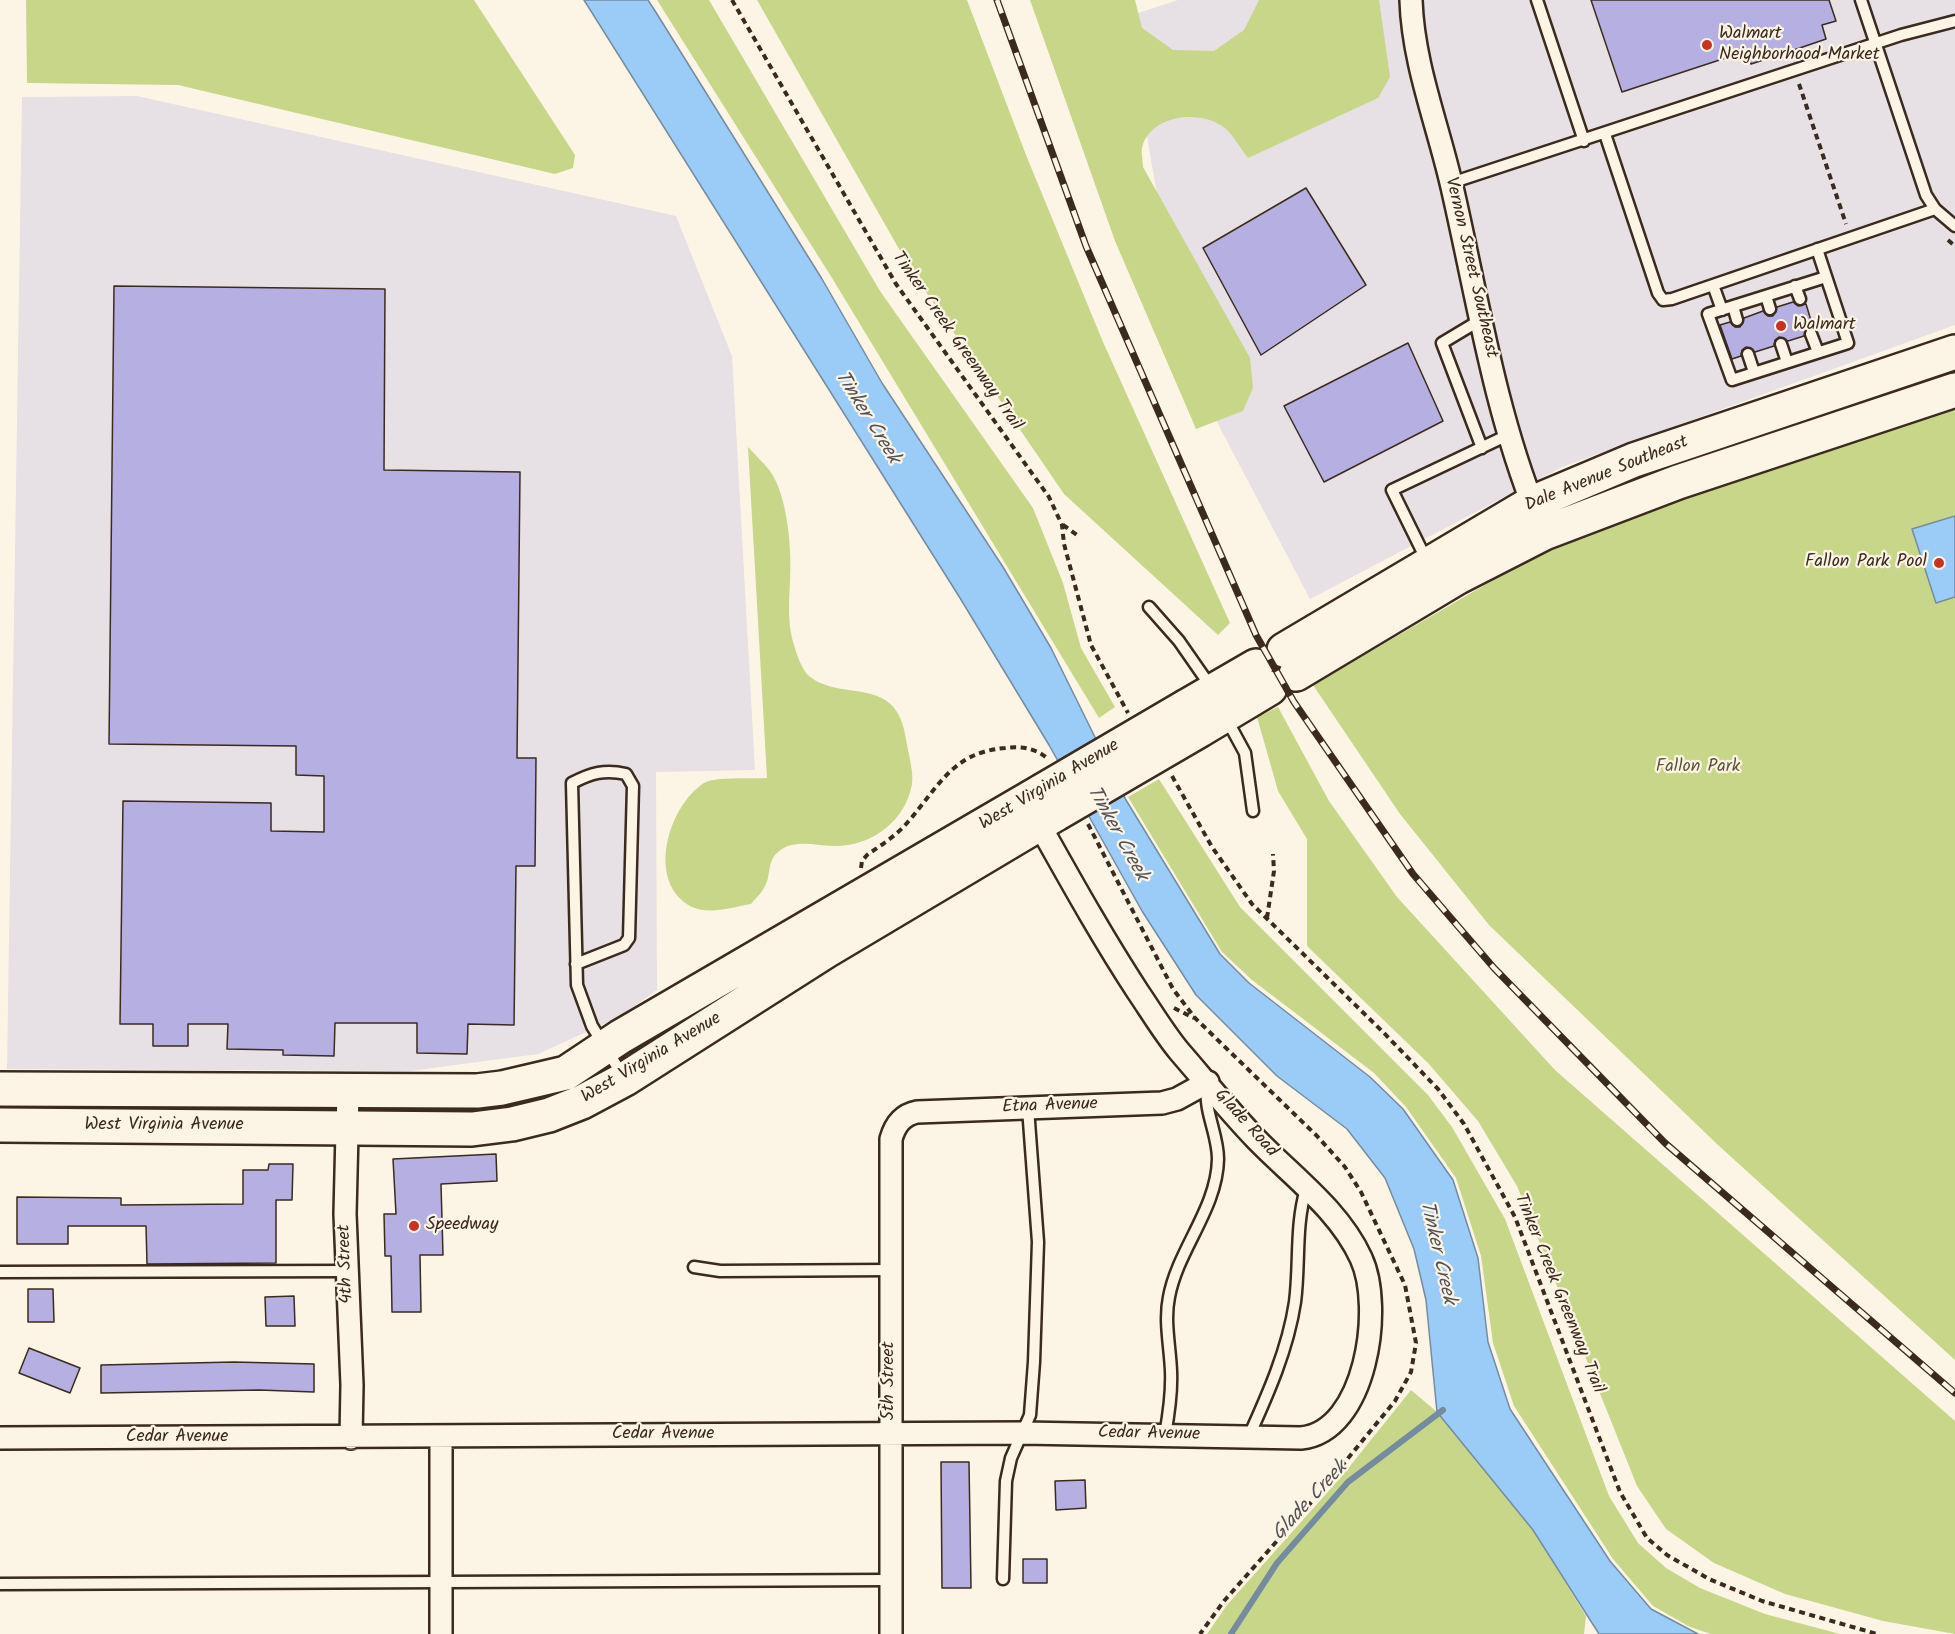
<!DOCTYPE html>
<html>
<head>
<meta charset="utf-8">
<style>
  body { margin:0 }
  canvas { display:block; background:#fcf5e5 }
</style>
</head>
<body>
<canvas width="1955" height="1634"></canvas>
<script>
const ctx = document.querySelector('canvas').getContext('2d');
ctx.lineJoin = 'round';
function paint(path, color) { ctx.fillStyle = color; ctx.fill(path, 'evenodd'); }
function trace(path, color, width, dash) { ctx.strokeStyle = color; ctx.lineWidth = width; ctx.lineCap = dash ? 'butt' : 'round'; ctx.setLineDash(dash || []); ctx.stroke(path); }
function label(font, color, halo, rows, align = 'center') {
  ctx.font = font + ' Kalam,sans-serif'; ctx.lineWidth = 4.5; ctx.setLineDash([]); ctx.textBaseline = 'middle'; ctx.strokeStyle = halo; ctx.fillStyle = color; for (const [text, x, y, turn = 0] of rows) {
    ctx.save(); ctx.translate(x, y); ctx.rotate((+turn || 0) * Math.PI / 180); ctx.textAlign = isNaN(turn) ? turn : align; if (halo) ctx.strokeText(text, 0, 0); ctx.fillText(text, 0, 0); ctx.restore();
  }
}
paint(new Path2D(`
  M1178 0H1955V325L1562 467 1310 599 1187 365 1126 17Z
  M137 96 676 216 732 356 755 770 656 772 657 990 619 1017 538 1054 410 1071 7 1069 22 97Z`), '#e7e0e4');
paint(new Path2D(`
  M26 0H474L575 155 573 168 555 174 178 85 27 83Z
  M657 0H709L880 291 1033 508 1063 583 1081 648 1115 707 1099 718 832 278Z
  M757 0H967L1026 155 1103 342 1230 623 1218 635 1064 494 911 270Z
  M1030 0H1135L1142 28 1173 50 1214 51 1244 30 1259 0H1379L1390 77 1378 98 1248 158C1241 149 1234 136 1225 128 1201 109 1150 114 1142 148 1141 153 1143 162 1143 167L1250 358 1253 388 1243 411 1196 429 1115 241Z
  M1955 409V1360L1718 1145 1489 925 1400 814 1313 685 1526 561 1635 516Z
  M748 447C755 455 763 462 770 471 788 496 792 551 790 581 789 603 787 626 795 648 797 656 803 671 809 676 842 703 897 673 906 739 908 753 914 771 912 784 906 820 873 845 838 846 819 847 793 837 777 853 767 862 771 876 765 886 762 893 755 899 751 904 734 907 709 915 692 907 645 883 668 806 704 783 714 776 753 779 767 778Z
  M1278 707 1329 801 1397 897 1555 1070 1955 1421V1634L1883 1621 1785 1594 1714 1563 1666 1529 1637 1486 1517 1186 1478 1121 1428 1063 1307 946V839L1278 791 1257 717Z
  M1159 779 1240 907 1428 1095 1452 1127 1505 1219 1609 1496 1638 1543 1666 1568 1700 1588 1765 1614 1840 1634H1711L1690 1627 1653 1606 1613 1559 1514 1406 1493 1343 1481 1256 1456 1178 1406 1107 1374 1073 1252 980 1222 952 1128 797Z
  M1411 1390 1437 1412 1533 1530 1586 1616 1584 1634H1207L1227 1605 1342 1476Z`), '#c8d68a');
const water = new Path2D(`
  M584 0H648L657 14 822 279 882 383 1003 567 1051 648 1126 800 1220 954 1249 983 1370 1077 1403 1109 1453 1180 1478 1258 1488 1342 1510 1409 1610 1561 1651 1609 1698 1634H1599L1533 1530 1437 1412 1426 1300 1414 1249 1385 1178 1347 1129 1277 1076 1196 995 1142 911 1049 745 960 598Z
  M1955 516V597L1936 603 1912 529Z`);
paint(water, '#9bccf7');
trace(water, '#758ba0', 1.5);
trace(new Path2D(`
  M1231 1634 1277 1563 1348 1482 1443 1410`), '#758ba0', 6);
const building = new Path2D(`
  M1591 0H1829L1836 21 1822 25 1826 39 1788 52 1751 64 1747 51 1622 92Z
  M1306 188 1366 285 1261 355 1203 248Z
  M114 286 385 289 384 470 520 472 517 758H536L535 866H516L514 1025 468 1024 467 1054 417 1053V1023H335L334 1056 283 1055V1050L227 1049 228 1024H188V1046H153V1024H120L123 801 271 803V831L324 832V776L296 775V746L109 744Z
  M1793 302 1798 306 1806 304 1813 327 1806 329 1804 336 1788 341 1779 337 1775 340 1774 346 1755 352 1746 347 1742 350 1741 356 1732 359 1720 325 1730 322 1735 327H1740L1744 318 1763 311 1768 316H1773L1777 307Z
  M1408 343 1443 421 1324 482 1284 406Z
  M496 1154 497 1181 441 1184 443 1255H420L421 1312H392L391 1256H385L384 1214H396L393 1159Z
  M269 1164H293L292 1200H276V1263L147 1264 146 1226H68V1244H17V1197L121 1198V1205L243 1204V1170H268Z
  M28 1289H53L54 1322H28Z
  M294 1296 295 1326H266L265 1297Z
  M29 1348 80 1368 70 1393 19 1373Z
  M234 1362 314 1364V1392L259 1390 101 1393V1365Z
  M941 1462H969L971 1588H942Z
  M1085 1480 1086 1508 1056 1510 1055 1481Z
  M1023 1559H1047V1583H1023Z`);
paint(building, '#b5b0e1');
trace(building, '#3b2a1e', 1.5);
const lane = new Path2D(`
  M1537 0 1584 141
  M1861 0 1926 195 1935 209 1955 226
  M1605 134 1658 293 1663 300 1672 299 1935 209
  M1451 183 1901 35 1955 21
  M1817 249 1848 343 1732 380 1708 314 1826 277
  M1713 285 1722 310
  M1795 286 1800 299
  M1766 296 1770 309
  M1733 306 1737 320
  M1482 319 1442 343 1482 448
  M1811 334 1818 352
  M1781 344 1787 362
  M1748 354 1754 372
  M1427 561 1392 490 1510 434
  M1149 607 1179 641 1211 687
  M1226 718 1245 753 1253 811
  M576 964 624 945 629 938 633 786 626 774C605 769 591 773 572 783L577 985 592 1026 623 1076
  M694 1267 720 1271 890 1270
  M0 1272 348 1271
  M1165 1435C1169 1413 1172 1392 1171 1371 1170 1346 1164 1321 1169 1297 1178 1249 1217 1209 1218 1159 1218 1134 1204 1112 1207 1087
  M1249 1436C1268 1394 1288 1349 1295 1302 1300 1264 1295 1226 1306 1189
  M1003 1579 1006 1481 1011 1458 1030 1415 1034 1362 1038 1242 1028 1108
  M0 1584 890 1580`);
const street = new Path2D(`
  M1411 0C1413 64 1438 125 1452 187 1477 295 1494 409 1536 513
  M348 1091 345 1214 352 1385 351 1438
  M0 1438 1023 1433 1301 1438C1366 1432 1384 1307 1361 1258 1339 1210 1293 1177 1257 1140 1230 1112 1205 1081 1179 1051 1164 1033 1151 1011 1138 992 1102 937 1071 881 1039 824
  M441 1634V1437
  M891 1634V1139C895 1125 902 1115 917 1112L1162 1103 1177 1099 1208 1082`);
const primary = new Path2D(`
  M1284 650 1532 503 1634 460 1955 352
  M1296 674 1458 577 1544 533 1678 482 1955 390
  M1187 706 1256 666
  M1200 730 1270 688
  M0 1089 477 1091 502 1088 566 1073 620 1037 1042 791
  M0 1125 472 1129 512 1124 549 1115 582 1102 625 1079 826 951 1056 814`);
trace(lane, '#3b2a1e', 15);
trace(street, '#3b2a1e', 26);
trace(primary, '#3b2a1e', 38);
trace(new Path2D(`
  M732 0 896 284 1049 497 1062 525 1064 544 1091 645 1128 713
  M1799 84 1846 224
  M1948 240 1955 246
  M1063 525 1080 537
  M1172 776 1212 847 1252 904 1384 1033 1438 1089 1464 1124 1515 1217 1620 1492 1647 1538 1667 1555 1709 1579 1762 1601 1877 1634
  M1088 824 1173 989 1195 1018 1317 1136 1345 1167 1361 1192 1405 1285 1416 1343 1411 1372 1395 1401 1322 1490 1224 1601 1200 1634
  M861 868 862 861 867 855C881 845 896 836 907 823 938 788 952 752 1005 748 1021 746 1036 748 1048 759
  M1267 918 1274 871 1273 854
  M1174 1008 1194 1018`), '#3b2a1e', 4, [6, 4.5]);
trace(lane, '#fcf5e5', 10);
trace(street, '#fcf5e5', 21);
trace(primary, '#fcf5e5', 33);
const rail = new Path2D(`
  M997 0 1086 246 1256 635 1294 702 1413 874 1494 968 1665 1143 1955 1393`);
trace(rail, '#3b2a1e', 7);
trace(rail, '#fcf5e5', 4.5, [14]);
const primaryBridge = new Path2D(`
  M1042 791 1187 706
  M1056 814 1200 730`);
trace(primaryBridge, '#3b2a1e', 38, []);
trace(primaryBridge, '#fcf5e5', 33);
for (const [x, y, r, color] of [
  [1707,45,6,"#c8321e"],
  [1781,326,6,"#c8321e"],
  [1939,563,6,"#c8321e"],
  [414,1226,6,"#c8321e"]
]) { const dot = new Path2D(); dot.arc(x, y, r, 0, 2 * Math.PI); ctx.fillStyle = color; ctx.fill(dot); trace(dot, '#fcf5e5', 2); }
label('18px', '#3b2a1e', '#fcf5e5', [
  ["Walmart",1719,35],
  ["Neighborhood Market",1719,56],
  ["Walmart",1793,326],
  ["Fallon Park Pool",1927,563,"right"],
  ["Speedway",426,1226]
], 'left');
label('18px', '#3b2a1e', '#fcf5e5', [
  ["Vernon Street Southeast",1470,268,77],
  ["Tinker Creek Greenway Trail",956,342,55],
  ["Dale Avenue Southeast",1607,475,-22],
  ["West Virginia Avenue",1050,786,-31],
  ["West Virginia Avenue",652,1059,-31],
  ["Etna Avenue",1050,1107,-2],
  ["Glade Road",1245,1124,48],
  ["West Virginia Avenue",164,1126],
  ["4th Street",347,1264,-92],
  ["Tinker Creek Greenway Trail",1558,1294,68],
  ["5th Street",890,1381,-90],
  ["Cedar Avenue",663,1435],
  ["Cedar Avenue",1149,1435,1],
  ["Cedar Avenue",177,1438]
]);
label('18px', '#5e5539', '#fcf5e5', [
  ["Fallon Park",1698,768]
]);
label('italic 20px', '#535254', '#fcf5e5', [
  ["Tinker Creek",866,418,58],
  ["Tinker Creek",1116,834,61],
  ["Tinker Creek",1436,1253,77],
  ["Glade Creek",1311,1502,-47]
]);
</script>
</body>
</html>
